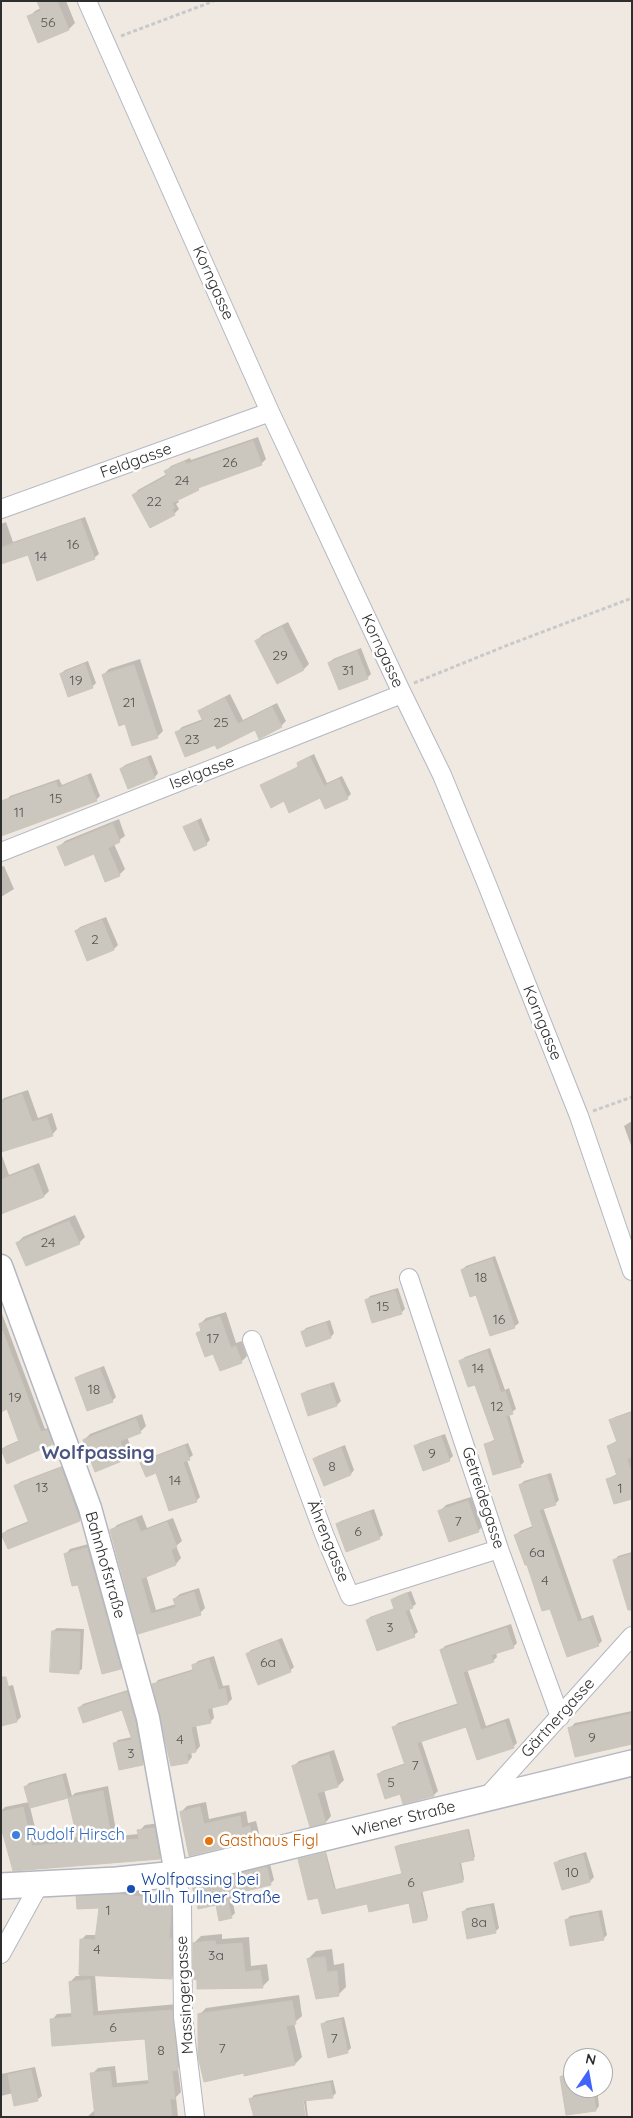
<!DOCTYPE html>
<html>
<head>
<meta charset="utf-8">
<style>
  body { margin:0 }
  #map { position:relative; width:633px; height:2118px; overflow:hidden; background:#efe9e1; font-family:Quicksand,sans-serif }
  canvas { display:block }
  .frame { position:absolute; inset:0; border:2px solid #2e2e2e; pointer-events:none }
  .north { position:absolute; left:563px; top:2048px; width:50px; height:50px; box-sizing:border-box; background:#fff; border:1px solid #ababab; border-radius:50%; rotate:12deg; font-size:14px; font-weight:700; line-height:20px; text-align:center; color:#2e2e2e }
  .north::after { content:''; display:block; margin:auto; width:18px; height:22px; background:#4264fb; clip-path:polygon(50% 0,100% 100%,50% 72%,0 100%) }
</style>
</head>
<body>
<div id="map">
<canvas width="633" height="2118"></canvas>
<div class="frame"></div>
<div class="north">N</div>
</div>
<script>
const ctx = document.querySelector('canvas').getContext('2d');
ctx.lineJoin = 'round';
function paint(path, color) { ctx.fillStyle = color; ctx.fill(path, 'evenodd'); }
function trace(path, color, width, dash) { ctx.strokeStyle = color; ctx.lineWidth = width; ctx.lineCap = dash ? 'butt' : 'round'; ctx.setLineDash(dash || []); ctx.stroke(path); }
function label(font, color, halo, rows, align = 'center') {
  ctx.font = font + ' Quicksand,sans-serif'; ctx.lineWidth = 5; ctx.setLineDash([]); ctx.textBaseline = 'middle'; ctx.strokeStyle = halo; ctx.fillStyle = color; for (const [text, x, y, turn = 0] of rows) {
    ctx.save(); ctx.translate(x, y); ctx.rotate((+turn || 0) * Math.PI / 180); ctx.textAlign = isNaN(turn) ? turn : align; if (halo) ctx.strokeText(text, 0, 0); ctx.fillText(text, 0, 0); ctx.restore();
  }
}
paint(new Path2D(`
  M38 1H66L75 23 69 29 39 42 29 17 35 11 41 8Z
  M258 437 266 459 261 464 203 485 198 489 177 499 179 502 176 504 179 509 174 514 134 495 138 490 167 474 166 471 171 466 190 458 191 460Z
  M85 517 99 554 94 558 29 553 1 562V524L6 522 13 542Z
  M288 622 309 664 304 669 257 641 262 635Z
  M361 648 371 674 367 678 330 663 333 659Z
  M140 659 163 731 157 737 125 723 103 675 109 669Z
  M88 661 96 683 92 687 61 674 65 670Z
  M230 694 243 720 277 703 286 721 281 726 255 729 216 743 177 732 182 727 203 719 200 711 205 707Z
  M314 754 327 783 342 776 351 794 347 798 321 797 262 785 299 766 298 763 302 760Z
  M151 755 158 773 155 777 129 788 121 769 125 765Z
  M91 773 100 796 96 800H7L10 796 59 779 62 785Z
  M201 818 210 840 206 844 185 827Z
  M119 819 125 836 114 844 125 869 119 875 94 852 59 847 65 841Z
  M4 866 14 889 1 897V867Z
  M106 917 118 945 114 949 88 960 76 931 80 927Z
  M28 1090 38 1118 52 1113 57 1129 52 1135 1 1111V1101L4 1098Z
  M632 1121V1148L624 1126Z
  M1 1153 9 1175 39 1163 49 1191 44 1196 1 1212Z
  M75 1215 85 1237 79 1243H17L23 1237Z
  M495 1256 519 1323 515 1326 491 1334 476 1293 462 1270 466 1266Z
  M398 1288 405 1309 401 1313 367 1300 370 1296Z
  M1 1311 45 1429 51 1427 56 1439 52 1443 1 1452 6 1446 20 1440 8 1408 1 1410Z
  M226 1312 236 1343 242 1341 247 1356 241 1362 214 1353 198 1333 202 1329 200 1324 206 1318Z
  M330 1320 334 1333 331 1337 307 1345 302 1332 306 1328Z
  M490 1348 505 1390 509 1388 516 1409 509 1414 524 1462 520 1466 485 1444 496 1439 476 1383 461 1361 465 1357Z
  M104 1366 116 1397 112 1401 76 1378 80 1375Z
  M334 1382 341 1401 337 1405 302 1395 306 1391Z
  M632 1411 631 1456 632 1497 607 1479 617 1474 608 1446 618 1440 611 1421 615 1417Z
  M142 1414 146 1426 140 1432 127 1437 133 1452 127 1458 96 1470 84 1440 90 1434Z
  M445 1434 453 1456 449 1460 416 1447 419 1443Z
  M188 1443 193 1455 187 1460 200 1497 196 1501 157 1471 142 1463 146 1459Z
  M345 1445 354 1470 351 1474 325 1484 315 1459 318 1456Z
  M65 1465 83 1516 79 1520 3 1534 7 1530 29 1521 16 1486 20 1482Z
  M551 1473 559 1500 555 1504 543 1507 582 1619 593 1615 602 1641 598 1645 550 1607 516 1535 520 1531 533 1526 520 1485 524 1481Z
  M474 1496 484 1525 478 1531 440 1511 446 1505Z
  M374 1509 383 1535 379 1538 337 1524 341 1521Z
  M142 1515 147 1528 173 1518 182 1541 176 1546 181 1558 176 1564 146 1575 156 1610 176 1604 174 1599 180 1594 199 1588 205 1608 200 1613 139 1632 111 1531 117 1525Z
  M92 1543 126 1663 120 1668 65 1555 70 1549Z
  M632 1552V1583L615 1560 618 1556Z
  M411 1591 416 1604 409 1609 418 1632 414 1635 367 1621 370 1617 395 1608 392 1600 396 1597Z
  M511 1624 517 1643 513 1647 496 1652 497 1657 493 1661 467 1669 486 1726 509 1718 517 1743 513 1747 466 1725 421 1740 438 1791 434 1795 404 1802 400 1793 378 1775 382 1771 406 1763 394 1727 398 1723 459 1703 441 1650 445 1646Z
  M57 1628 84 1629 82 1669 78 1672 53 1631Z
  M282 1638 294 1667 290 1671 247 1654 251 1650Z
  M214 1656 223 1686 229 1685 232 1699 228 1703 212 1706 214 1718 210 1722 196 1725 200 1746 196 1751 191 1752 192 1757 188 1762 154 1685 158 1680 194 1669 193 1666 198 1661Z
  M13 1685 21 1717 17 1721 1 1688Z
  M131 1689 146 1760 142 1764 115 1743 118 1740 132 1737 123 1708H79L83 1704Z
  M632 1711V1743L570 1728 575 1723Z
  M334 1750 344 1780 338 1786 324 1790 331 1816 326 1822 293 1767 299 1761Z
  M66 1773 72 1796 75 1793 108 1786 117 1836 139 1834V1831L145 1825 160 1823 165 1852 159 1858 14 1870 1 1822V1811L5 1807 29 1802 25 1787 29 1783ZM69 1797 78 1837 38 1840 30 1807Z
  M206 1802 209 1819 246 1811 248 1823 256 1821 259 1833 253 1839 190 1855 181 1812 187 1806Z
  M469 1829 475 1857 461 1862 464 1879 463 1881 422 1890 428 1917 427 1919 410 1902H368L319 1896 300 1859 326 1852 336 1890 403 1873 396 1847 398 1845Z
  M586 1852 594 1877 590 1881 563 1889 556 1864 559 1860Z
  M270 1864 274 1880 270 1884 233 1893 234 1896 232 1898 235 1913 231 1917 193 1885 197 1882Z
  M121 1890 175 1895 176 1910 173 1934H176V1973L172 1977 95 1975 98 2011 178 2004 183 2063 178 2068 181 2092 176 2097 178 2117H87L95 2110 92 2074 98 2068 115 2066 117 2083 150 2080 146 2038 52 2020 57 2014 73 2013 70 1982 76 1976H80L81 1940 86 1935H97L100 1907 78 1897 83 1892Z
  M494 1903 499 1928 495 1932 463 1912 467 1908Z
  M602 1910 607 1935 603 1939 566 1920 570 1916Z
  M222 1934V1939L249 1937 251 1966 267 1964 269 1980 262 1987 194 1943 201 1936Z
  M332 1949 334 1965 344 1963 346 1987 338 1995 308 1959 316 1951Z
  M299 1995 302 2016 294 2023 302 2057 295 2064 244 2072 199 2015 206 2008Z
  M344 2017 351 2048 347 2052 322 2025 326 2021Z
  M35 2067 42 2096 38 2099 15 2104 13 2093 1 2096V2074Z
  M573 2072V2088H597L599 2106 596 2110 561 2077 565 2073Z
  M333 2080 336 2093 332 2097 306 2100 308 2117H306L303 2095H301L303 2117H251L254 2114 251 2099 254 2095Z`), '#0003');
const building = new Path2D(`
  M37 1H57L69 30 38 43 27 16 41 11Z
  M253 441 262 465 198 488 199 490 172 503 175 508 172 509 175 515 150 528 132 495 167 476 164 471 185 461 186 464Z
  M81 520 95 559 37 581 28 555 1 564V548Z
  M282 627 304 670 277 684 255 641Z
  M357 651 368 679 339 690 328 663Z
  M85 664 93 688 68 697 60 674Z
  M134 665 158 738 132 746 125 724 119 726 102 675Z
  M225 698 238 724 272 707 282 727 259 739 255 730 217 749 215 745 185 757 175 732 203 721 198 711Z
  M310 757 324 786 339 779 348 799 325 809 320 798 289 813 284 801 271 808 260 785 298 767 297 763Z
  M147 758 155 778 128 789 120 769Z
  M87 776 97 801 1 836V801L56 782 58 788Z
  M197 821 207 845 194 851 183 827Z
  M113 824 120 842 108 848 120 876 105 882 94 854 65 866 57 847Z
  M102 920 114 950 87 961 75 931Z
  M22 1094 32 1122 47 1118 53 1136 1 1152V1102Z
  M33 1168 44 1197 1 1214V1180Z
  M69 1221 80 1244 26 1266 16 1243Z
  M492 1259 515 1328 490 1336 476 1295 470 1297 461 1270Z
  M395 1291 402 1314 372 1323 365 1300Z
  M220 1317 231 1348 236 1346 242 1363 220 1371 213 1354 205 1357 196 1333 201 1331 199 1324Z
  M326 1323 331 1338 306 1347 301 1332Z
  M3 1332 41 1432 47 1430 53 1444 7 1464 1 1449 19 1442 7 1409 1 1412V1333Z
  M487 1351 501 1393 505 1391 513 1414 506 1416 521 1467 493 1475 484 1444 495 1441 475 1385 468 1387 459 1361Z
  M100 1369 113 1402 87 1411 75 1378Z
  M330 1385 337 1406 308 1416 301 1394Z
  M632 1413V1457L627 1459 632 1473V1499L614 1504 606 1479 617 1476 607 1446 617 1442 609 1420Z
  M136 1419 141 1433 120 1441 127 1459 95 1472 83 1440Z
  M441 1437 450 1461 423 1471 414 1446Z
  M185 1446 190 1460 183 1462 197 1502 169 1511 156 1473 146 1477 140 1463Z
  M341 1448 351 1475 324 1486 313 1459Z
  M61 1468 80 1521 8 1549 1 1534 29 1523 14 1486Z
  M547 1476 556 1505 539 1510 578 1622 589 1618 599 1646 567 1657 550 1609 542 1611 527 1565H525L514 1535 533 1528 519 1485Z
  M468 1501 479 1532 449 1542 438 1511Z
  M370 1512 380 1539 346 1552 336 1524Z
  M136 1520 141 1532 167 1522 177 1547 171 1550 176 1565 141 1579 151 1614 176 1607 173 1599 194 1592 201 1615 138 1634 110 1530Z
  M87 1548 121 1669 102 1674 78 1585 72 1586 64 1554Z
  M632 1554V1610H628L613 1560Z
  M407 1593 413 1608 405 1611 415 1637 377 1651 366 1620 394 1609 391 1600Z
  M507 1628 514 1648 491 1655 494 1662 463 1672 481 1730 505 1722 514 1748 477 1760 466 1727 417 1743 434 1796 403 1804 400 1794 385 1799 377 1774 405 1765 392 1727 458 1705 440 1650Z
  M52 1631 80 1632 79 1674 50 1672Z
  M278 1641 291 1672 258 1685 246 1654Z
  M209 1660 219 1690 225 1688 228 1704 207 1709 211 1723 191 1727 196 1752 187 1754 188 1763 171 1766 152 1684 193 1671 192 1665Z
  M1 1677H6L17 1722 1 1726Z
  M127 1692 135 1721 143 1765 119 1770 113 1743 132 1740 122 1710 83 1723 78 1708Z
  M632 1714V1744L575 1757 568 1728Z
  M329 1755 338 1787 317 1793 326 1823 310 1827 292 1766Z
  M62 1776 68 1798 30 1808 24 1787Z
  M103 1791 112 1841 139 1839 137 1830 154 1828 160 1859 13 1871 1 1827V1812L23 1807 32 1846 78 1842 68 1798Z
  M200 1807 204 1824 240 1816 242 1828 250 1826 253 1840 189 1856 180 1812Z
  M467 1830 474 1860 459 1863 463 1882 420 1892 427 1920 413 1923 409 1903 369 1912 367 1904 322 1914 318 1898 308 1900 298 1859 325 1853 334 1890 402 1874 395 1847Z
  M583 1855 590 1882 562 1890 554 1863Z
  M267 1867 271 1885 229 1895 231 1901 228 1902 232 1918 219 1921 216 1905 198 1909 192 1885Z
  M115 1894 170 1900 171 1915 169 1938H172V1979L79 1975 80 1939 95 1940 99 1908 77 1909 76 1896Z
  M490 1906 496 1933 467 1939 462 1912Z
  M598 1913 604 1940 570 1946 565 1920Z
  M215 1941 216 1945 242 1943 245 1972 260 1970 263 1988 197 1989V1980L193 1979V1943Z
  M325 1957 327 1972 337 1971 339 1996 316 1999 307 1959Z
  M90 1980 93 2016 172 2010 178 2070 172 2071 175 2099H170L172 2117H95L90 2073 110 2071 112 2088 149 2084 145 2039 52 2046 50 2019 72 2017 69 1982Z
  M292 2001 296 2024 286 2026 295 2065 244 2076V2073L204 2082 198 2056V2014Z
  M341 2020 348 2053 328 2058 321 2024Z
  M31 2070 38 2101 14 2106 8 2075Z
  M573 2074V2088H593L596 2111 566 2115 560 2077Z
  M330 2083 333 2098 303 2101 305 2117H254L249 2099Z`);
paint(building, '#cbc7bf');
trace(building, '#cbc5ba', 1);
const minor = new Path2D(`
  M87 1 270 412 400 689 442 775 486 882 579 1116 632 1271
  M1 509 270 412
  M1 852 402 694
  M409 1278 499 1549 560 1717
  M252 1340 324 1534 350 1596 499 1549
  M485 1799 632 1636
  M176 1874 182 1905 183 2017 195 2117
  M1 1954 39 1885`);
const tertiary = new Path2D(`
  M1 1266 90 1508 148 1718 176 1874`);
const secondary = new Path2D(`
  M1 1886 117 1880 176 1874 632 1763`);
trace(minor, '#b4b7c1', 20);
trace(tertiary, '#b4b7c1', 25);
trace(secondary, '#b4b7c1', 28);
trace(new Path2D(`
  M121 36 214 1
  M414 683 508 645 632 598
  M593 1111 632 1097`), '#c9c9c9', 3, [4, 2.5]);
trace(minor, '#fff', 18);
trace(tertiary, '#fff', 22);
trace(secondary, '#fff', 25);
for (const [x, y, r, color] of [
  [16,1835,5,"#3f7fe0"],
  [209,1841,5,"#e8710a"],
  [131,1889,5,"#1a4fb4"]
]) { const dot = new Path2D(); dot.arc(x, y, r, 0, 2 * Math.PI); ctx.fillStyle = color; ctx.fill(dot); trace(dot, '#fff', 2); }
label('14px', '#555452', null, [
  ["56",48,23],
  ["26",230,463],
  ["24",182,481],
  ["22",154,502],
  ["16",73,545],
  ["14",41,557],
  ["29",280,656],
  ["31",348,671],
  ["19",76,681],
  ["21",129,703],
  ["25",221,723],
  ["23",192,740],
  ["15",56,799],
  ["11",19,813],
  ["2",95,940],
  ["24",48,1243],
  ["18",481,1278],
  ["15",383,1307],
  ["16",499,1320],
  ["17",213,1339],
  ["14",478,1369],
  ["18",94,1390],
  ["19",15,1398],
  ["12",497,1407],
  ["9",432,1454],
  ["8",332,1467],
  ["14",175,1481],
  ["13",42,1488],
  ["1",620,1489],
  ["7",458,1522],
  ["6",358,1532],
  ["6a",537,1553],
  ["4",545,1581],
  ["3",390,1628],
  ["6a",268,1663],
  ["9",592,1738],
  ["4",180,1740],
  ["3",131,1754],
  ["7",415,1766],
  ["5",391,1783],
  ["10",572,1873],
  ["6",411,1883],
  ["1",108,1911],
  ["8a",479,1923],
  ["4",97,1950],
  ["3a",216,1956],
  ["6",113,2028],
  ["7",334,2039],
  ["7",222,2049],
  ["8",161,2051]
]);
label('16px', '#2e2e2e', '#fff', [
  ["Korngasse",213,283,66],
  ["Feldgasse",136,461,-20],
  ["Korngasse",382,651,65],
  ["Iselgasse",202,773,-21],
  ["Korngasse",542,1023,68],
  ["Getreidegasse",483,1498,72],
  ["Ährengasse",328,1541,68],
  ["Bahnhofstraße",105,1565,74],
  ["Gärtnergasse",558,1718,-48],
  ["Wiener Straße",404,1819,-14],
  ["Massingergasse",185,1995,-93]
]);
label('16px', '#366cbe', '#fff', [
  ["Rudolf Hirsch",26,1835]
], 'left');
label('16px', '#c56008', '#fff', [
  ["Gasthaus Figl",219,1841]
], 'left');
label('16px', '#164399', '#fff', [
  ["Wolfpassing bei",141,1880],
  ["Tulln Tullner Straße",141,1898]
], 'left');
label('bold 19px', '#4d5680', '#fff', [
  ["Wolfpassing",98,1453]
]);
</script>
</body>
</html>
